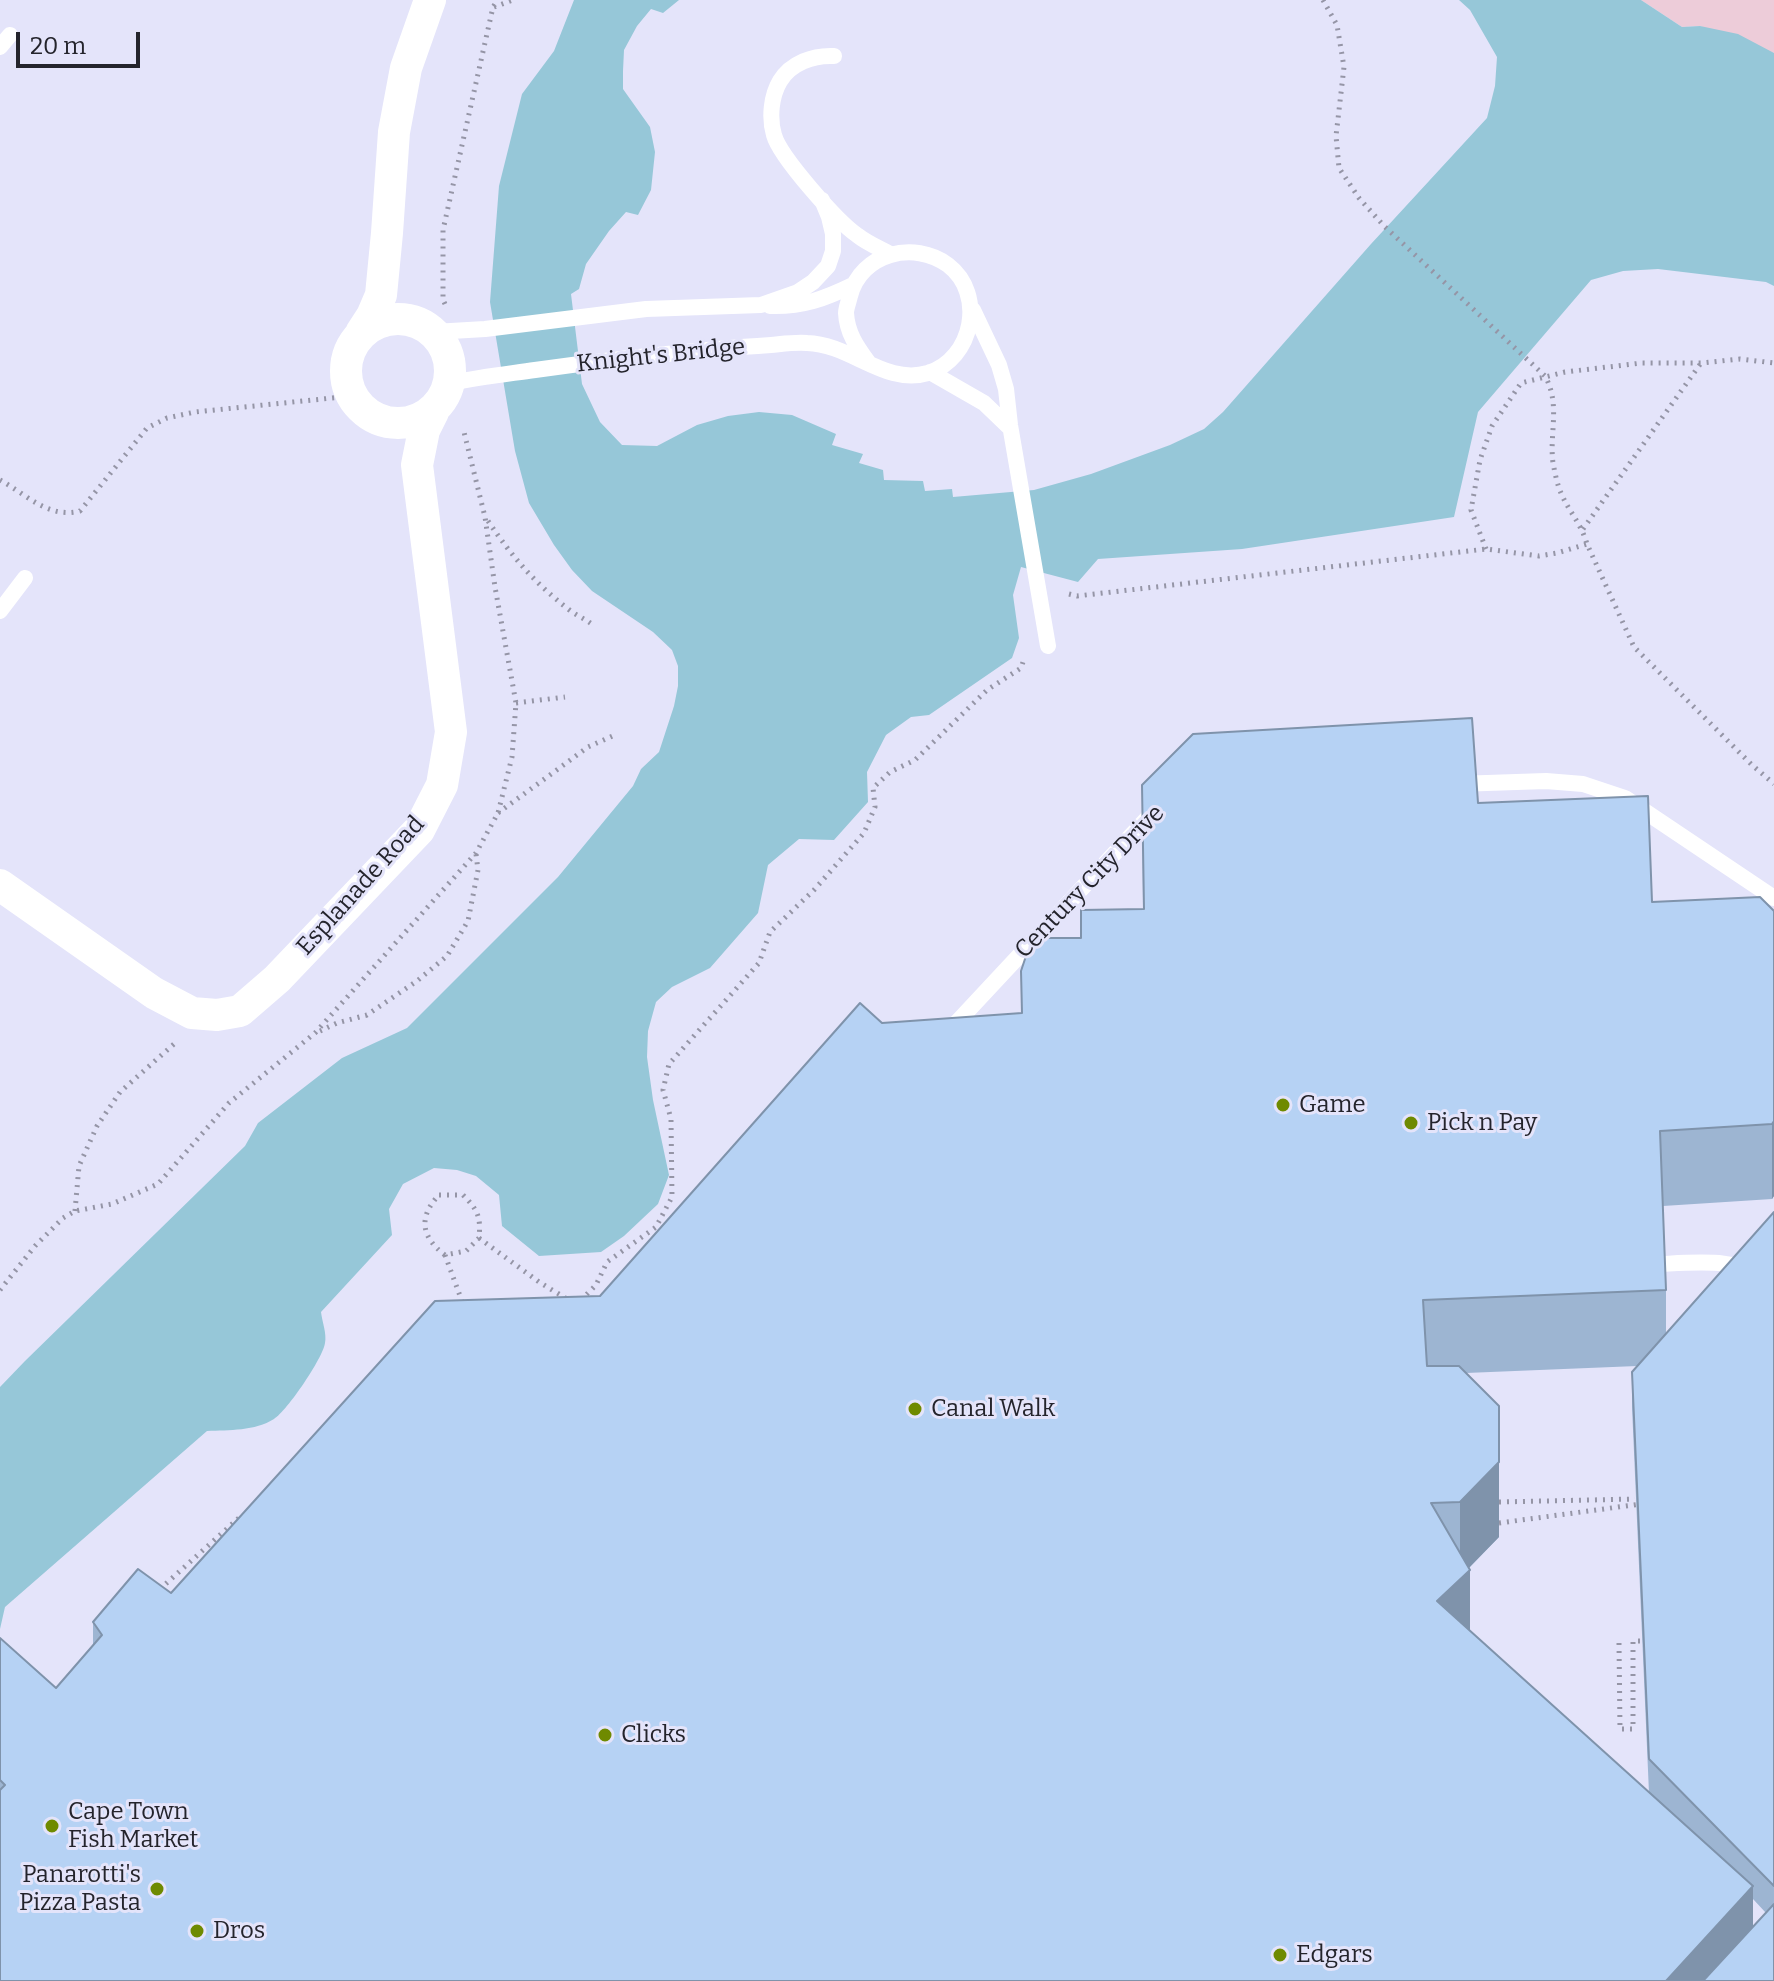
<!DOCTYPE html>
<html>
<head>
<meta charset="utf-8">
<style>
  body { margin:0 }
  #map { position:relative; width:1774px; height:1981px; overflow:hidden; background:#e4e4fa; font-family:Bitter,serif }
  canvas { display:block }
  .scale { position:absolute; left:16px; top:32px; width:124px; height:36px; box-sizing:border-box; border:4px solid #24242c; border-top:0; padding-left:10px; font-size:24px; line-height:28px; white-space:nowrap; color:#24242c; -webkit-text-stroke:6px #e4e4fa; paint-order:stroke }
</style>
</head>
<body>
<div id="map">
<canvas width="1774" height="1981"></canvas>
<div class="scale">20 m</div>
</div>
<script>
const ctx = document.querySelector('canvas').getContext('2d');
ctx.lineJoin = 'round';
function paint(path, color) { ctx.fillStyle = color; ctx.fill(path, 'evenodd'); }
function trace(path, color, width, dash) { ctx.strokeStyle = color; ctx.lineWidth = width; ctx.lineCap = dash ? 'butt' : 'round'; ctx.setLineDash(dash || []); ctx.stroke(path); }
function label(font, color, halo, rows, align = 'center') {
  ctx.font = font + ' Bitter,serif'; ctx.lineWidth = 6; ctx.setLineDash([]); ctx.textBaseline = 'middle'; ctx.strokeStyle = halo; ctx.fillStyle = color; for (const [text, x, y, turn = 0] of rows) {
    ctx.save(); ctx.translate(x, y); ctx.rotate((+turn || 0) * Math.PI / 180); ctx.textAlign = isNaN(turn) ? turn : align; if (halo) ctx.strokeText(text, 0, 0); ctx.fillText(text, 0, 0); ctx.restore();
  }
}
paint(new Path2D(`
  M1641 0H1774V53L1700 26 1682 27Z`), '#edccd9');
paint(new Path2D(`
  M574 0H679L663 13 651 9 637 26 624 50 623 71V89L650 127 655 152 651 190 638 215 626 212 609 231 586 264 579 289 571 294 582 384 600 422 622 445 657 446 697 425 728 416 759 412 792 415 836 434 832 445 863 454 859 463 883 470 884 480 923 481 925 491 952 489 953 497 1034 490 1091 474 1170 445 1204 429 1223 412 1371 244 1487 118 1495 86 1497 57 1470 10 1459 0H1641L1682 27 1700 26 1738 34 1774 53V286L1766 282 1658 269 1623 271 1591 280 1478 412 1454 517 1242 549 1098 559 1078 582 1021 567 1013 595 1019 638 1012 658 929 715 911 717 886 735 867 772 868 802 834 840 799 839 768 865 758 913 710 968 672 987 656 1002 648 1031 647 1057 653 1100 669 1175 658 1204 624 1236 601 1252 539 1256 502 1226 499 1195 476 1176 457 1170 434 1168 403 1184 389 1209 392 1235 321 1312C322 1321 327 1334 325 1343 323 1358 287 1411 274 1419 255 1431 229 1430 207 1431L5 1607 0 1629V1387L25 1361 245 1146 258 1123 342 1058 407 1028 558 877 633 786 641 769 659 752 674 706 678 686V666L672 650 653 632 592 591 572 570 554 545 529 503 515 451 490 302 499 186 522 94 554 51Z`), '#96c7d8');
trace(new Path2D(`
  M1323 0 1337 25 1344 67 1336 136 1339 168 1359 198 1384 226 1545 376C1561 405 1549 433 1553 463 1555 473 1557 484 1561 493 1569 512 1581 523 1587 544L1634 647 1752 765 1774 784
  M494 7 513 0
  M445 304 443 300V230L493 7 498 0
  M0 480C26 494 48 519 80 511L147 428 167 418 195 412 352 396
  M488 521C513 558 534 582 568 609 577 616 586 619 594 626
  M1583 529 1701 363
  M1486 549 1471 510 1480 460 1492 426 1521 383 1565 372 1642 363H1702L1740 359 1774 363
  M1069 594 1077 596 1486 549 1539 556 1557 553 1587 544
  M516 703 565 697
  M498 813 588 747 617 734
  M320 1031 337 1023 367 1015 417 981 447 956 468 921 478 870 476 854
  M439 1195H463C478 1210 481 1217 479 1238L466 1251 445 1255C421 1237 418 1217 439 1195Z
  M75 1211 79 1166 97 1126 120 1092 174 1044
  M479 1238 539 1282 567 1299
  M445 1255 463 1304
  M0 1290 35 1246 63 1218 75 1211 112 1204 158 1184 229 1103 315 1033 476 853 498 813 512 757 516 703 495 587 485 517 464 432
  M581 1300 596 1285 607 1262 656 1227 672 1197 671 1119 663 1090 669 1064 759 963 770 932 814 890 864 833 875 807 873 788 890 772 915 760 987 690 1021 668 1023 662
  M1499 1502 1635 1499
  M1499 1523 1641 1504
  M160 1589 241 1516
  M1619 1643 1620 1729H1633V1641H1641`), '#9595a6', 5, [2, 6]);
trace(new Path2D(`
  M0 47 10 35
  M834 56C813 55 791 63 780 81 771 96 769 118 774 135 780 157 838 222 857 235 867 243 879 248 890 254
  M770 306C803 307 824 299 853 285
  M973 310 999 365 1006 389 1010 425 1048 646
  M434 332 485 329 646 309 761 305 798 292 813 282 828 266 833 251V234L829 217 822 200
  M930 372 984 403 1010 428
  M451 383C479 377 507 374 535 370 585 363 635 357 686 352 714 349 742 347 771 345 782 344 795 342 807 343 851 344 885 386 928 373 973 359 986 294 948 265 914 240 861 253 850 296 849 301 846 308 846 313 847 333 857 347 868 362
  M0 611 25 578
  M1457 784 1546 781 1583 784 1625 798 1774 898
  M947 1033 1155 810
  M1662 1264C1700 1262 1742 1258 1774 1282`), '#fff', 16);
trace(new Path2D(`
  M346 371a52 52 0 1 1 104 0a52 52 0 1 1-104 0Z
  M361 333 372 316 381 295 387 233 394 132 406 68 430 0
  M0 885 154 993 192 1013 217 1015 240 1011 277 979 419 830 442 785 451 732 417 465 424 430 433 412`), '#fff', 32);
paint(new Path2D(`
  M1142 785 1478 803 1652 902 1774 911V1196L1772 1199 1663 1206 1666 1290V1333L1774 1212V1981H0V1638L56 1688 93 1647V1622L171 1593 600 1296 882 1023 1021 1013 1081 938 1143 909ZM1637 1366 1632 1372V1407L1649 1793 1470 1631 1469 1568 1499 1537 1466 1373ZM1753 1899 1766 1913 1753 1927Z`), '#9db5d2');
paint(new Path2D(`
  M1774 1121V1196L1772 1199V1124Z
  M1499 1462V1537L1460 1577V1502Z
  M1470 1570V1645L1437 1601Z
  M1753 1886V1962L1735 1981H1666Z`), '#7f93ab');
const building = new Path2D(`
  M1472 718 1478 803 1648 796 1652 902 1760 897 1774 911V1121L1772 1124 1660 1131 1666 1290 1423 1300 1427 1366H1459L1499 1406V1462L1460 1502 1431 1503 1470 1570 1437 1601 1753 1886 1666 1981H0V1790L5 1785 0 1780V1638L56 1688 102 1635 93 1622 138 1569 171 1593 435 1301 600 1296 860 1003 882 1023 1022 1013 1021 971 1026 956 1036 946 1048 938H1081V910L1144 909 1142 785 1193 734Z
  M1774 1212V1886L1649 1759 1632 1372Z
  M1774 1904V1981H1703Z`);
paint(building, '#b6d2f4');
trace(building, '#7f93ab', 2);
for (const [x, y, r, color] of [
  [1283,1105,8,"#6f8a00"],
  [1411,1123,8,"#6f8a00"],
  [915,1409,8,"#6f8a00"],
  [605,1735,8,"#6f8a00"],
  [52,1826,8,"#6f8a00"],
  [157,1889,8,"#6f8a00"],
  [197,1931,8,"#6f8a00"],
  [1280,1955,8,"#6f8a00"]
]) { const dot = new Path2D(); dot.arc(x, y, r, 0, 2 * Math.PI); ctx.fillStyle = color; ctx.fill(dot); trace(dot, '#e4e4fa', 3); }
label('24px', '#24242c', '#e4e4fa', [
  ["Knight's Bridge",661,356,-6],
  ["Century City Drive",1090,882,-46],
  ["Esplanade Road",361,886,-48]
]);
label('24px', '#24242c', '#e4e4fa', [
  ["Game",1299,1105],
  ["Pick n Pay",1427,1123],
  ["Canal Walk",931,1409],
  ["Clicks",621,1735],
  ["Cape Town",68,1812],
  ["Fish Market",68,1840],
  ["Panarotti's",141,1875,"right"],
  ["Pizza Pasta",141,1903,"right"],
  ["Dros",213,1931],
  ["Edgars",1296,1955]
], 'left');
</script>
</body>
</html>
